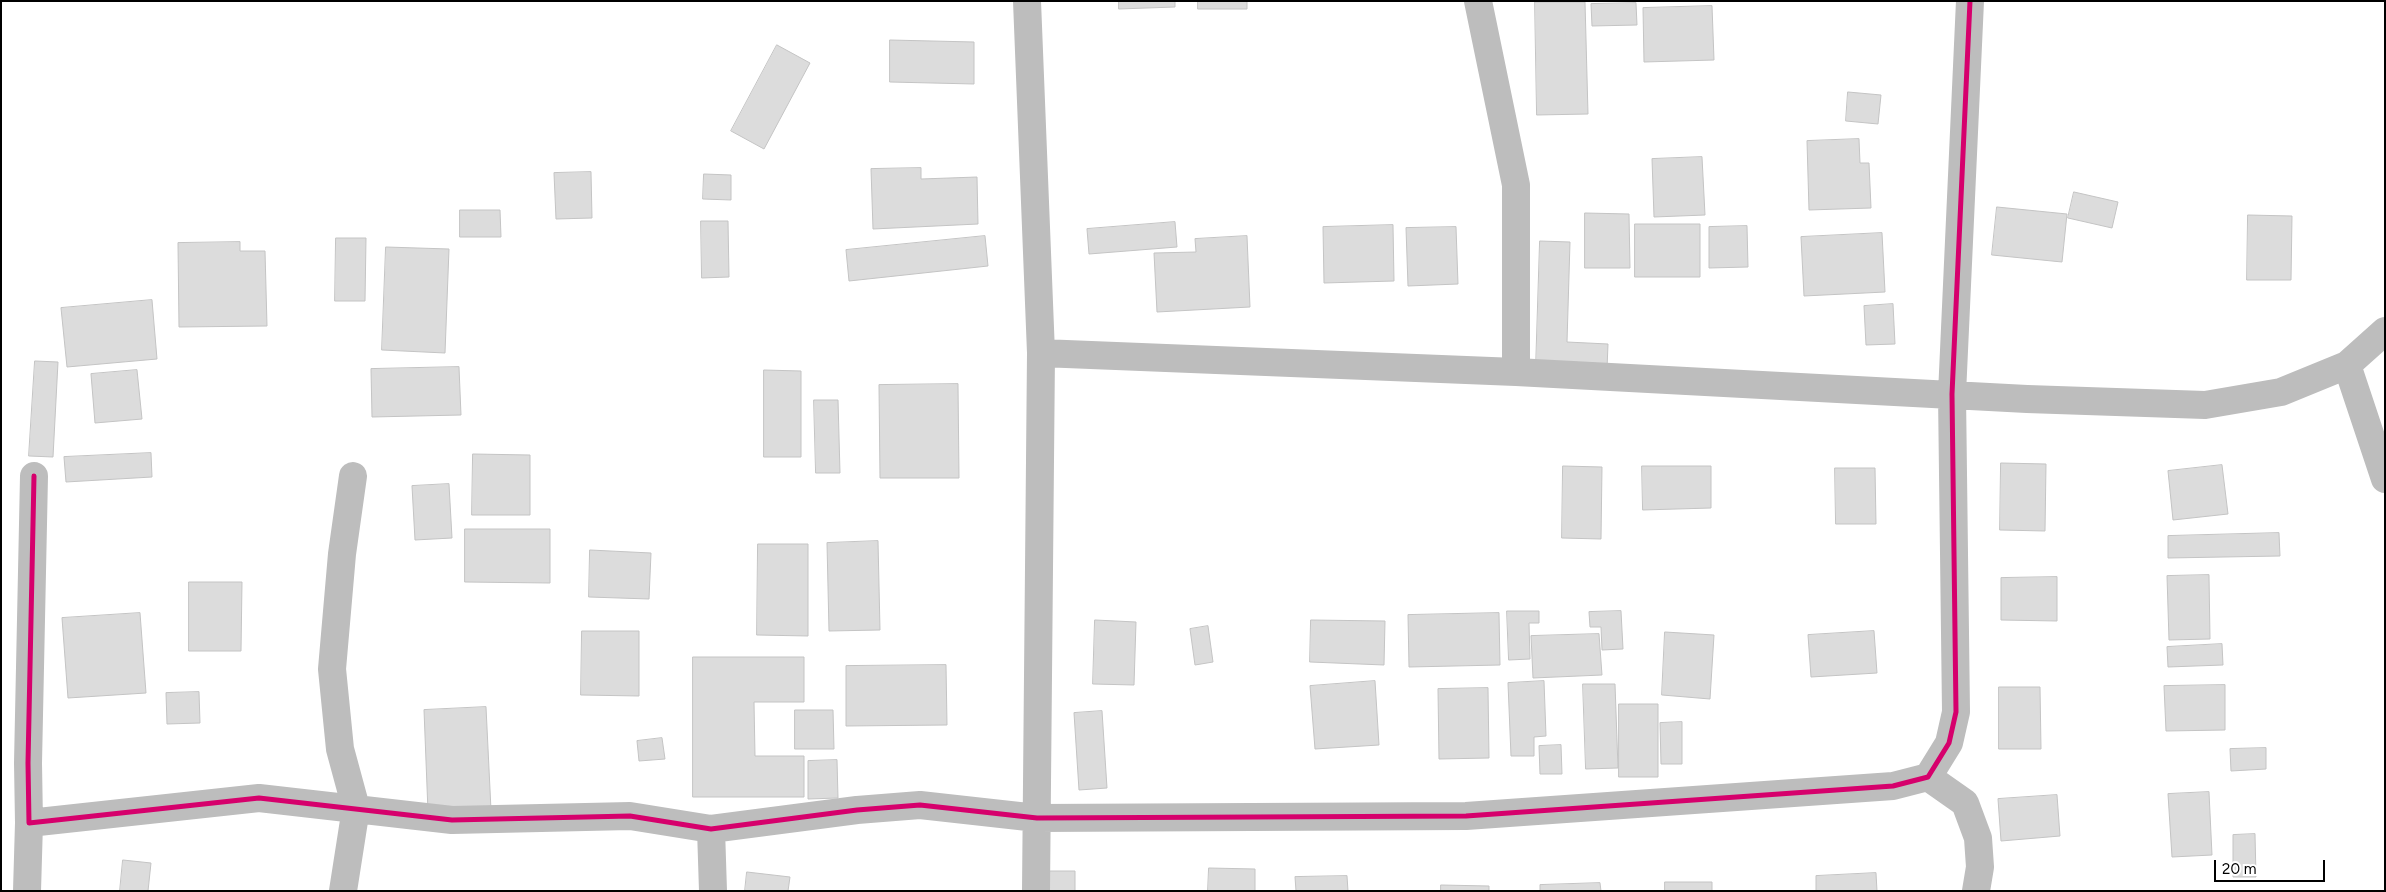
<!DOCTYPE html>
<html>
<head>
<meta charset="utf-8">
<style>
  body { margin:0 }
  #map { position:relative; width:2386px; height:892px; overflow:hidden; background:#fff; font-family:Figtree,sans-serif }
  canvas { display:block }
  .frame { position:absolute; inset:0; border:2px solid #000; pointer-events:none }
  .scale { position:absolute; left:2214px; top:860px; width:111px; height:22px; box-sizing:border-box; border:2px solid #000; border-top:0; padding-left:6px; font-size:15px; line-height:18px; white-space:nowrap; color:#000; -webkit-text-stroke:4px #fff; paint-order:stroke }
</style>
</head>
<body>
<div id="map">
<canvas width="2386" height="892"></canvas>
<div class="frame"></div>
<div class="scale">20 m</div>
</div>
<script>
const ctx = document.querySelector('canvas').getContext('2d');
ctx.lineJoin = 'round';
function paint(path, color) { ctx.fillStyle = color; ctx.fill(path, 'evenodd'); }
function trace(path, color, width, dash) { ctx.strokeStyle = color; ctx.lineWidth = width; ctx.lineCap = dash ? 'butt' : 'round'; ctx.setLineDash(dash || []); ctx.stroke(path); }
const building = new Path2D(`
  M1119 1H1175V7L1119 9Z
  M1198 1H1247V9H1198Z
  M1535 2H1585L1588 114 1537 115Z
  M1636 3 1637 25 1592 26 1591 4Z
  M1712 6 1714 60 1644 62 1643 8Z
  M890 40 974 42V84L890 82Z
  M777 45 810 63 764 149 731 131Z
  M1848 92 1881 95 1878 124 1846 121Z
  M1859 139 1860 163H1869L1871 208 1809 210 1807 141Z
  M1702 157 1705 215 1654 217 1652 159Z
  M921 168V179L977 177 978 224 873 229 871 169Z
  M591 172 592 218 556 219 554 173Z
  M704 174 731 175V200L703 199Z
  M2074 192 2118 202 2112 228 2068 218Z
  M1997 207 2067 214 2062 262 1992 255Z
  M460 210H500L501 237H460Z
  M1585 213 1629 214 1630 268H1585Z
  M2248 215 2292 216 2291 280H2247Z
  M701 221H728L729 277 702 278Z
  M1175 222 1177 247 1089 254 1087 229Z
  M1635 224H1700V277H1635Z
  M1393 225 1394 281 1324 283 1323 227Z
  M1747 226 1748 267 1709 268V227Z
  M1456 227 1458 284 1408 286 1406 228Z
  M1882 233 1885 292 1804 296 1801 237Z
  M985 236 988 266 849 281 846 250Z
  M1247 236 1250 307 1157 312 1154 253 1196 252 1195 239Z
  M336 238H366L365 301H335Z
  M1540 241 1570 242 1567 342 1608 344 1607 369 1536 367Z
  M240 242V251H265L267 326 179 327 178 243Z
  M386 247 449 249 445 353 382 350Z
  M152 300 157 359 67 367 61 308Z
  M1893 304 1895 344 1866 345 1864 306Z
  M35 361 58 362 53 457 29 456Z
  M459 367 461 415 372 417 371 369Z
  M137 370 142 419 95 423 91 374Z
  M764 370 801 371V457H764Z
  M958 384 959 478H880L879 385Z
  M814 400H838L840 473H816Z
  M151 453 152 477 66 482 64 457Z
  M473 454 530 455V515H472Z
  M2001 463 2046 464 2045 531 2000 530Z
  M2222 465 2228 514 2173 520 2168 471Z
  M1563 466 1602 467 1601 539 1562 538Z
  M1642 466H1711V508L1643 510Z
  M1835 468H1875L1876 524H1836Z
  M449 484 452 538 415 540 412 486Z
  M465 529H550V583L465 582Z
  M2279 533 2280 556 2168 558V536Z
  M878 541 880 630 829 631 827 543Z
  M758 544H808V636L757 635Z
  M590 550 651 553 649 599 589 597Z
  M2209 575 2210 639 2169 640 2167 576Z
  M2057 577V621L2001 620V578Z
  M189 582H242L241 651H189Z
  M1507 611H1539V623H1529L1530 659 1509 660Z
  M1621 611 1623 649 1602 650 1601 627H1590L1589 612Z
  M140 613 146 693 68 698 62 618Z
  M1499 613 1500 665 1409 667 1408 615Z
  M1095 620 1136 622 1134 685 1093 684Z
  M1311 620 1385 621 1384 665 1310 662Z
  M1208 626 1213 662 1195 665 1190 629Z
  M582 631H639V696L581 695Z
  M1874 631 1877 673 1811 677 1808 635Z
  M1665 632 1714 635 1710 699 1662 695Z
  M1599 634 1602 675 1533 678 1531 636Z
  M2222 644 2223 665 2168 667 2167 647Z
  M693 657H804V702H754L755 756H804V797H693Z
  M946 665 947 725 846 726V666Z
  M1375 681 1379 745 1315 749 1310 686Z
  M1544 681 1546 736 1534 737V756H1511L1508 683Z
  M1583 684H1615L1618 768 1586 769Z
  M2225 685V730L2166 731 2164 686Z
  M1999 687H2040L2041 749H1999Z
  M1488 688 1489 758 1439 759 1438 689Z
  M199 692 200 723 167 724 166 693Z
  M1619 704H1658V777H1619Z
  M486 707 491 810 428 812 424 710Z
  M795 710H833L834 749H795Z
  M1102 711 1107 788 1079 790 1074 713Z
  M1682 722V764H1661L1660 723Z
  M662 738 665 759 639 761 637 741Z
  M1561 745 1562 774H1540L1539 746Z
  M2266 748V769L2231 771 2230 749Z
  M837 760 838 798 808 799V761Z
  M2209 792 2212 855 2172 857 2168 794Z
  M2057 795 2060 836 2001 841 1998 799Z
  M2255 834 2256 877H2233V835Z
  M123 860 151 863 148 891H120Z
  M1209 868 1255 869V891H1208Z
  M1046 871H1075V891H1046Z
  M747 872 790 877 788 891H745Z
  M1876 873 1877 891H1816V876Z
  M1347 876 1348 891H1296L1295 877Z
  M1665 882H1712V891H1665Z
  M1600 883 1601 891H1540V885Z
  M1441 885 1489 886V891H1441Z`);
paint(building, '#dcdcdc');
trace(building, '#c4c4c4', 1);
trace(new Path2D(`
  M1027 1 1041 353 1036 891
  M1478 1 1516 185V372
  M1041 353 1516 372 2027 399 2205 405 2281 392 2347 365 2385 331
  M2347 365 2385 479
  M34 476 28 763 29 823 259 798 452 820 630 816 711 829 857 810 920 805 1037 818 1466 816 1893 786 1928 777 1949 743 1956 712 1952 394 1970 1
  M1928 777 1965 803 1978 838 1980 867 1976 891
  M711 829 713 891
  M27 891 29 823
  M343 891 356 808 340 749 332 669 342 554 353 476`), '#bdbdbd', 28);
trace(new Path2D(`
  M34 476 28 763 29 823 259 798 452 820 630 816 711 829 857 810 920 805 1037 818 1466 816 1893 786 1928 777 1949 743 1956 712 1952 394 1970 1`), '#d6006c', 5);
</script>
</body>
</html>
